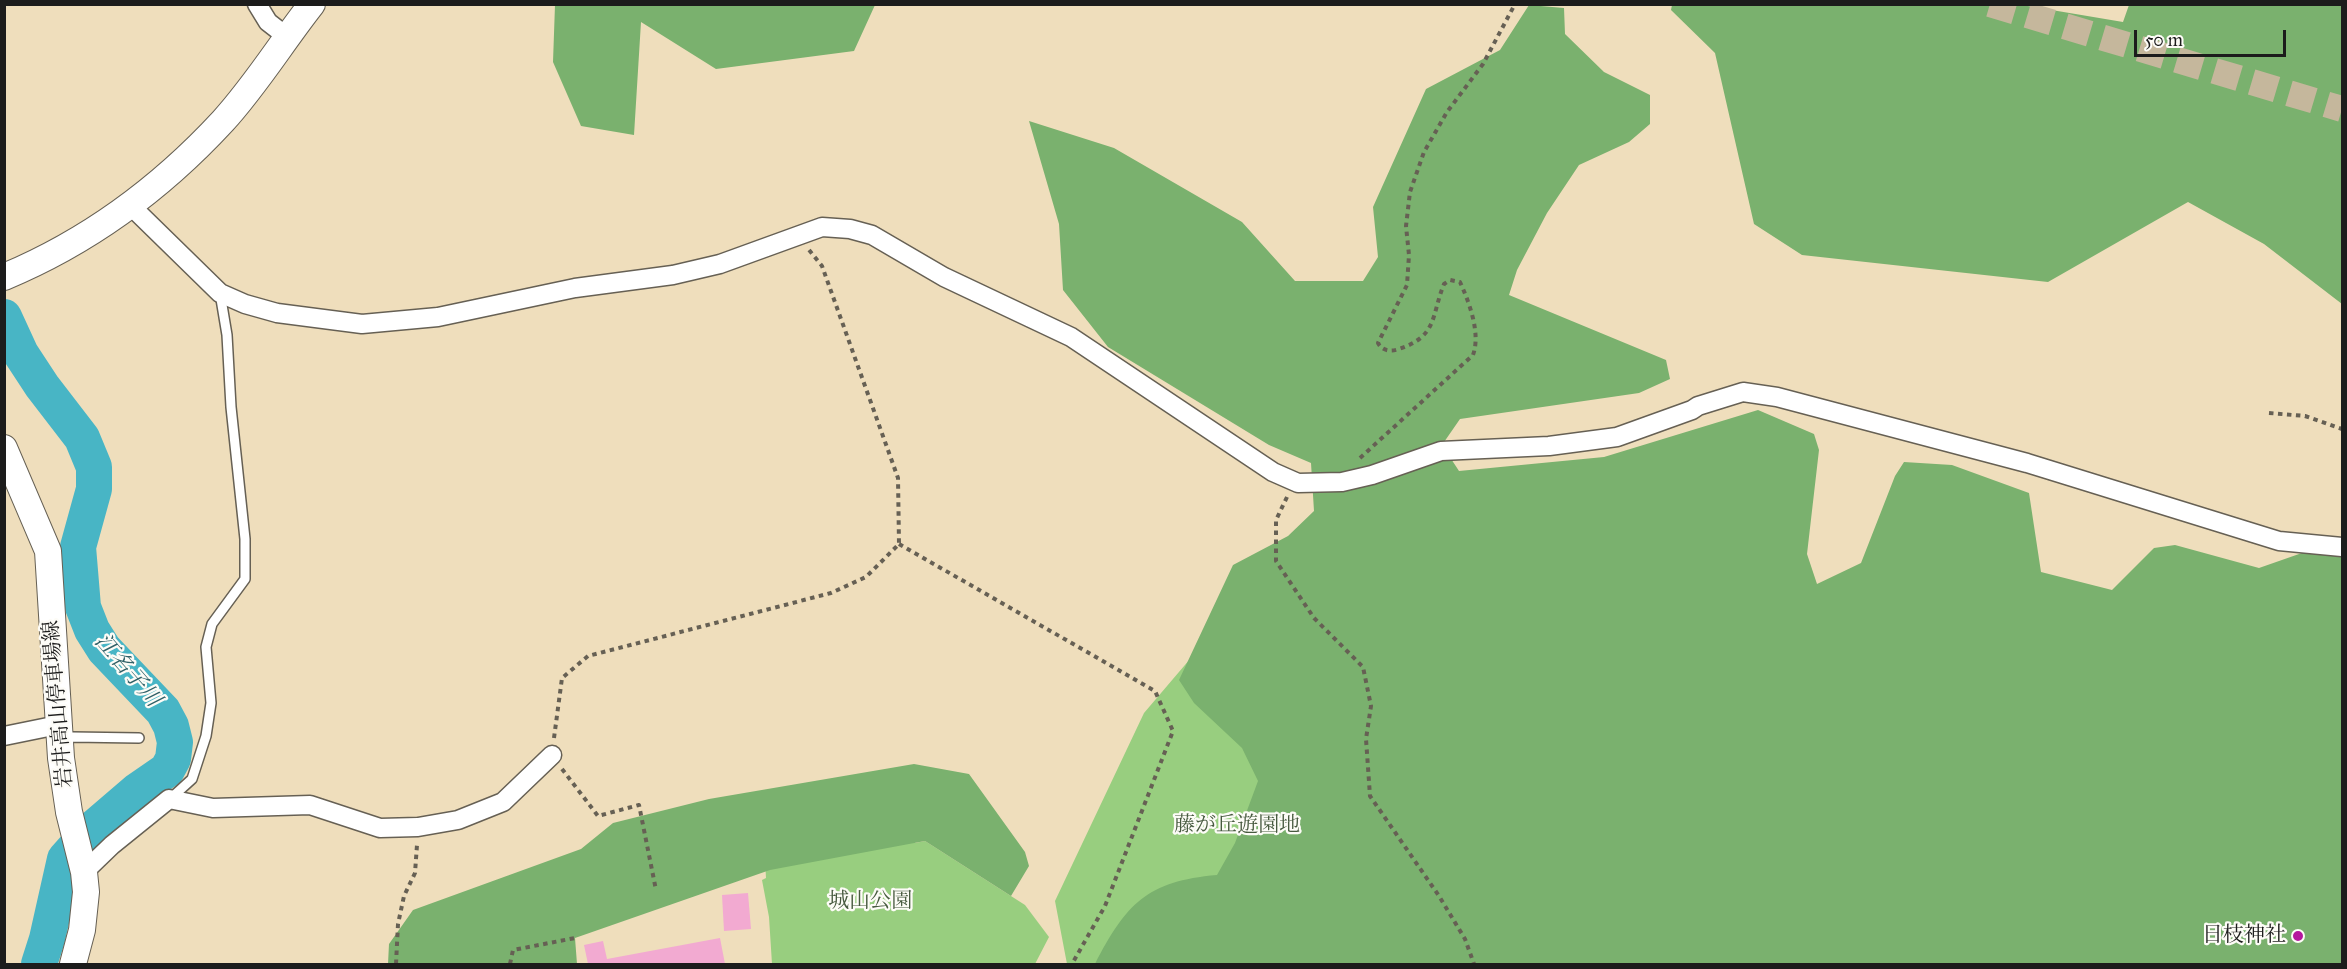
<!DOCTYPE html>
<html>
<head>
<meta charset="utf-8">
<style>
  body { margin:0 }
  #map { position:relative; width:2347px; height:969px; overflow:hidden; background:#efdebc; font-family:"IM FELL Great Primer",serif }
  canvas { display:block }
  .frame { position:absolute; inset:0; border:6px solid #1c1c1c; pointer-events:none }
  .scale { position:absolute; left:2134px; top:30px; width:152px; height:27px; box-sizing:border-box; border:3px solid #1c1c1c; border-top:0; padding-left:8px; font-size:18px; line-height:21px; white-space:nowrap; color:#1c1c1c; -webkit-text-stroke:4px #fdfcf7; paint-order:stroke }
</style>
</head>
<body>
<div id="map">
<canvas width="2347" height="969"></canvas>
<div class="frame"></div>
<div class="scale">50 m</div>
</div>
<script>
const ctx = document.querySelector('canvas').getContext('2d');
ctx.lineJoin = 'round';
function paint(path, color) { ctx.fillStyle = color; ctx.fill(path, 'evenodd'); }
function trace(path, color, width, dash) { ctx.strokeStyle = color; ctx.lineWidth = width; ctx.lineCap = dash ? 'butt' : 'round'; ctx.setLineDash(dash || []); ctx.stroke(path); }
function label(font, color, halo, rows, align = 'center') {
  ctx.font = font + ' "IM FELL Great Primer","Noto Serif JP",serif'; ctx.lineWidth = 4.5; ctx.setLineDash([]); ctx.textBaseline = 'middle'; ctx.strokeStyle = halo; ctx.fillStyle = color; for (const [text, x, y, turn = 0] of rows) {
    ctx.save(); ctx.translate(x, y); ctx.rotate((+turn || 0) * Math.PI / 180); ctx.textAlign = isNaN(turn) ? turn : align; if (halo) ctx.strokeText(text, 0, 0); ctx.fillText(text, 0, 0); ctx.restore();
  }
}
paint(new Path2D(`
  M1219 625 1470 964H1067L1055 901 1144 713Z
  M910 831 915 843 925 841 1025 905 1049 937 1035 964H772L769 917 762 880 766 878 765 860Z`), '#98ce7f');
paint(new Path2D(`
  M555 5V4L875 5 854 51 716 69 641 22 634 135 581 126 553 62Z
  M1529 5 1564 8 1565 34 1604 72 1650 95V124L1629 142 1579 165 1547 213 1517 270 1509 295 1666 360 1670 379 1639 393 1460 419 1442 445 1459 471 1604 457 1758 410 1814 434 1819 450 1807 554 1817 584 1861 563 1895 476 1904 462 1952 465 2029 493 2041 572 2112 590 2154 548 2175 545 2259 568 2342 539V964H1095C1126 904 1147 881 1217 875L1235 843 1258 781 1242 748 1194 703 1179 680 1233 565 1288 536 1314 511 1311 463 1269 445 1108 347 1063 290 1059 224 1029 121 1114 148 1242 222 1295 281H1363L1378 257 1373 207 1426 89 1500 50Z
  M1672 5 2016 4 2123 22 2129 5H2342V304L2264 244 2188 202 2048 282 1802 255 1754 224 1715 53 1671 10Z
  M914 764 969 774 1025 852 1029 866 1011 896 925 841 770 870 575 938 577 964H388L389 944 413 910 581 849 613 823 709 799Z`), '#7ab16e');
trace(new Path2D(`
  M4 317 21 354 42 386 82 438 94 467V489L78 547 83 607 92 630 104 649 163 711 171 726 175 742 173 759 167 770 138 790 89 832 65 859 47 939 39 964`), '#48b5c5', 36);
paint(new Path2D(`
  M748 893 751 929 724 931 722 895Z
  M720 938 725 964H588L584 945 603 941 607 959Z`), '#f2aad1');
trace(new Path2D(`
  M1990 4 2342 109`), '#c5b79c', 26, [26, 13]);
const lane = new Path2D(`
  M62 740 72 737 139 738
  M170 799 192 779 206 736 211 703 206 647 212 624 245 579V539L231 407 227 335 220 293`);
const street = new Path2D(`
  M257 4 268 22 286 36
  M130 205 220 293 245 304 277 313 362 324 438 317 575 288 673 275 720 264 822 227 850 229 872 235 944 277 1071 337 1273 472 1298 483 1342 482 1372 475 1441 451 1549 446 1617 437 1692 410 1698 406 1743 392 1777 397 2027 463 2279 541 2342 547
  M4 736 58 725
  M84 872 112 845 169 799 213 808 310 805 380 828 418 827 458 820 503 802 552 755`);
const secondary = new Path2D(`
  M4 277C88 242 162 187 223 121 256 85 282 42 312 4
  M4 448 48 551 61 758 69 812 84 872 86 892 82 930 73 964`);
trace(lane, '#666054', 12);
trace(street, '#666054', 21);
trace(secondary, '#666054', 28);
trace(new Path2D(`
  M2269 413 2305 416 2342 429
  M1360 458 1473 355C1481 333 1469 302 1460 282L1450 280 1444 284C1431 316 1438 336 1399 349 1391 352 1382 351 1378 343L1407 285 1409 255 1406 226 1410 192 1424 152 1447 112 1483 64 1515 4
  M1287 497 1276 520V561L1314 618 1363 667 1371 706 1366 739 1370 796 1439 896 1465 939 1474 964
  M899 544 1155 691 1173 731 1105 906 1072 964
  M554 738 562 678 588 656 831 593 866 577 899 544 898 478 822 266 809 250
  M562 769 598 816 639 805 656 890
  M396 964 398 924 404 896 415 873 417 845
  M510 964 513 950 575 938`), '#666054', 4, [4.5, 4.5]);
trace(lane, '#fff', 9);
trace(street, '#fff', 18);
trace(secondary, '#fff', 26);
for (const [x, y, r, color] of [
  [2298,936,6,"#b5179e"]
]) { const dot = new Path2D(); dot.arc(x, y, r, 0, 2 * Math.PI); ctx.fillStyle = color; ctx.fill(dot); trace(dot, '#fdfcf7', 2); }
label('21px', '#1c1c1c', '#fdfcf7', [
  ["岩井高山停車場線",59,704,-95]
]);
label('21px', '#475a3f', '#fdfcf7', [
  ["藤が丘遊園地",1237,826],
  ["城山公園",870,902]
]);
label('21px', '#1c1c1c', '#fdfcf7', [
  ["日枝神社",2286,936]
], 'right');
label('italic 22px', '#306168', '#fdfcf7', [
  ["江名子川",127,671,49]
]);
</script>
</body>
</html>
